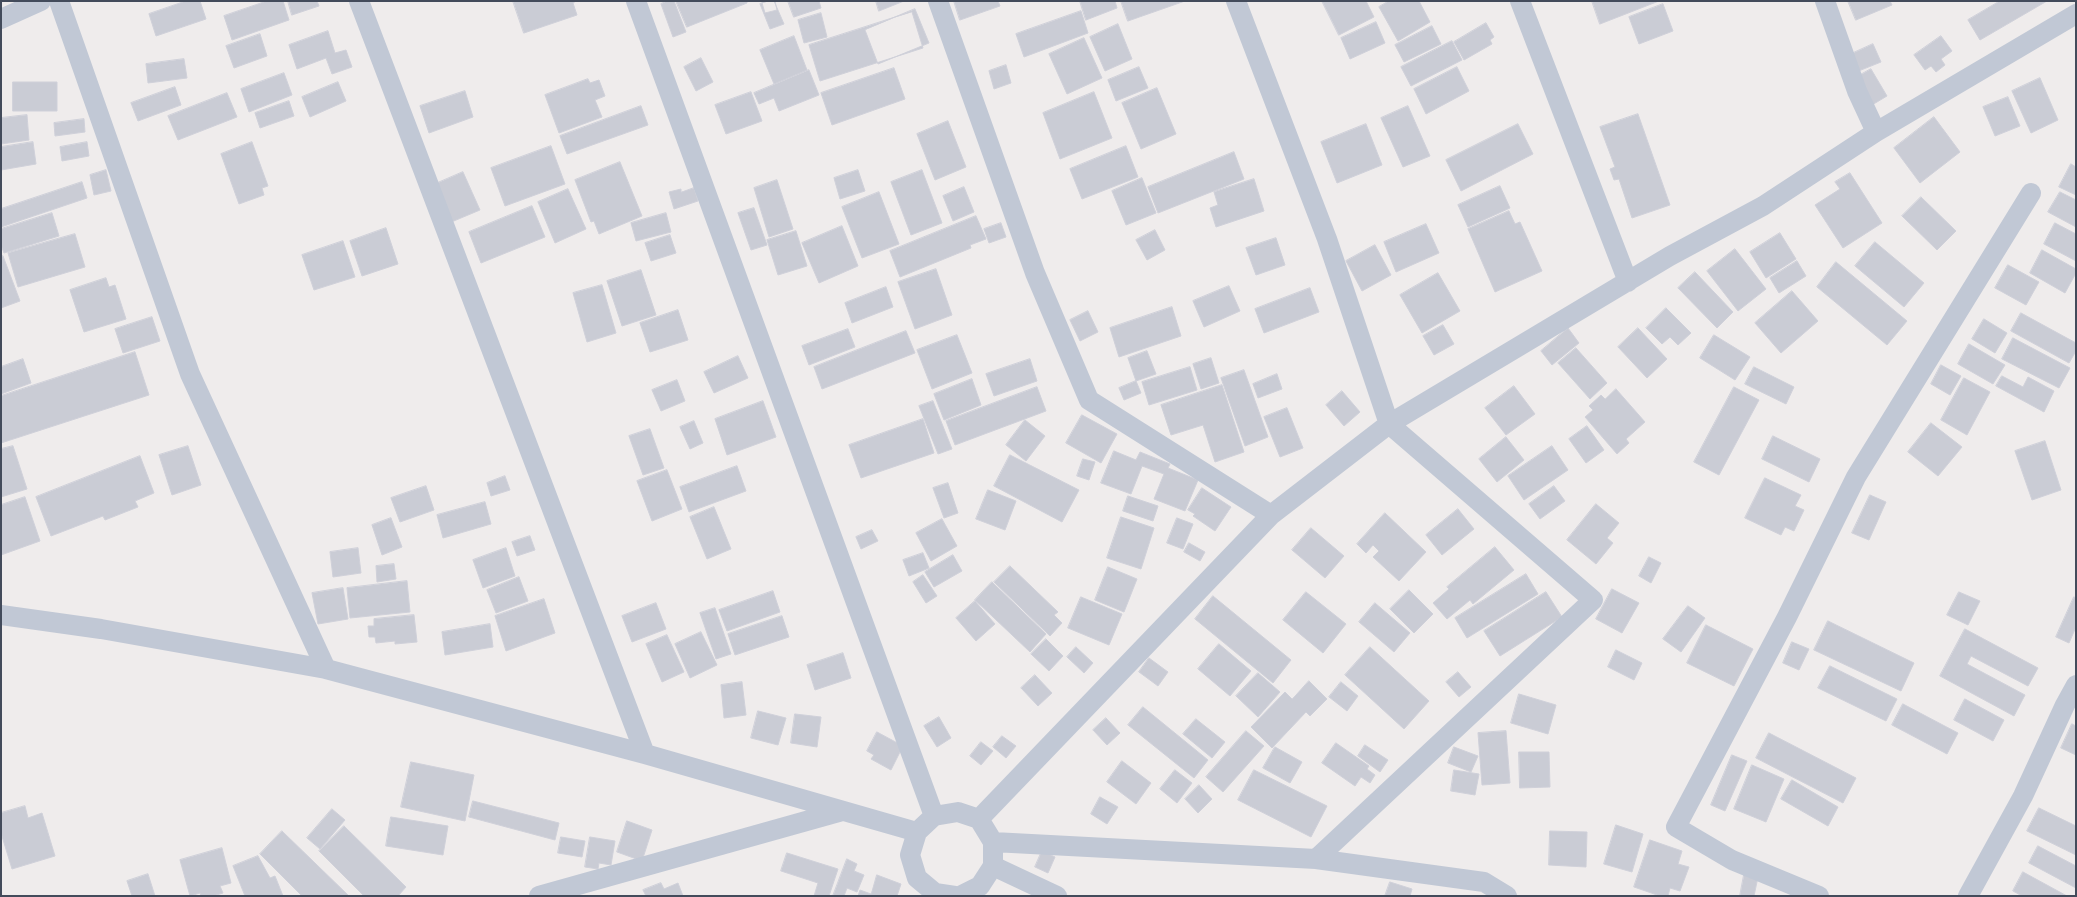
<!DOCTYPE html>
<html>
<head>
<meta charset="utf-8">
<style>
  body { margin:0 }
  #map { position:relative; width:2077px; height:897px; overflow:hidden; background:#efecec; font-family:Karla,sans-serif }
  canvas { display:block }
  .frame { position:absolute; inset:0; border:2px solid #434b5b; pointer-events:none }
</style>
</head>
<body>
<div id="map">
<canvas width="2077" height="897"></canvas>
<div class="frame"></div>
</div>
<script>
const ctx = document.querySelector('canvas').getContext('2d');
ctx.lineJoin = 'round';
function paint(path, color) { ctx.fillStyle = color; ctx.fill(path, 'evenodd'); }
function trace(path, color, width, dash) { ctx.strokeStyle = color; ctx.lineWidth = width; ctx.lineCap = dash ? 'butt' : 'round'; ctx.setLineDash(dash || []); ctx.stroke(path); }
const building = new Path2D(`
  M186 1H200L206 19 156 36 149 14Z
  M267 1H283L289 20 232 40 224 16Z
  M288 1H317L319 6 292 15Z
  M513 1H576L573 3 577 15 524 33Z
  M667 1H674L686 32 673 37 661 4Z
  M676 1H747V3L687 27Z
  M768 1H774L784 24 770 29 760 4Z
  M769 1H775L777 10 765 13 762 3Z
  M788 1H819L821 8 794 17Z
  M876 1H904L879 11Z
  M954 1H998L1000 6 960 20Z
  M1080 1H1115L1117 8 1086 20Z
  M1121 1H1185L1128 21Z
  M1322 1H1366L1374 17 1339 35Z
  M1389 1H1419L1430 22 1398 41 1379 7Z
  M1592 1H1659L1600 24Z
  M1848 1H1890L1892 5 1856 20Z
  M2000 1H2047L1980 40 1968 20Z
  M1663 4 1673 31 1639 44 1629 17Z
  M915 9 929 43 878 64 865 30Z
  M1081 11 1088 33 1024 57 1016 34Z
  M912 12 923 48 820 81 809 45Z
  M821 13 827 37 804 43 798 20Z
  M1376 22 1385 43 1350 59 1341 38Z
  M1486 23 1494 37 1490 40 1492 44 1464 60 1454 42Z
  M1118 24 1132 59 1105 71 1090 37Z
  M1432 26 1441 44 1404 62 1395 45Z
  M328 31 335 53 346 50 352 67 332 74 326 58 297 69 289 45Z
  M260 34 267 56 234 68 226 46Z
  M794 36 807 70 774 84 760 50Z
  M1941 36 1952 51 1941 59 1945 65 1936 72 1931 66 1925 70 1914 55Z
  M1084 38 1102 78 1067 94 1049 54Z
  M1452 41 1462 60 1411 86 1401 67Z
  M1873 44 1881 62 1856 72 1849 55Z
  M701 58 713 82 696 91 684 67Z
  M184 59 187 78 148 83 146 64Z
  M1006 65 1011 83 994 89 989 71Z
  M1139 67 1148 88 1116 101 1108 80Z
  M1457 67 1469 91 1426 114 1414 89Z
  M894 68 905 99 832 125 821 93Z
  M1871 69 1887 96 1872 105 1855 78Z
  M809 70 819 95 779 111 774 98 759 104 754 93Z
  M284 73 292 95 249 112 241 89Z
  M2040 78 2058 120 2031 133 2012 91Z
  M588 79 590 83 599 80 605 96 595 100 602 117 559 133 545 95Z
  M13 82H57V111H13Z
  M338 82 346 101 310 117 302 97Z
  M175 87 181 105 138 121 131 103Z
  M1157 88 1176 134 1141 149 1122 103Z
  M465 91 473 117 429 133 420 106Z
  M751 92 762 121 726 134 715 105Z
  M1094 92 1112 138 1060 159 1043 113Z
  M227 93 237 117 178 140 168 116Z
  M2008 97 2020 126 1995 136 1983 107Z
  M289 101 294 116 260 128 255 113Z
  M641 106 648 125 567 154 560 136Z
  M1408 106 1430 156 1403 167 1381 118Z
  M1638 114 1670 205 1632 218 1619 179 1614 180 1610 169 1615 167 1600 127Z
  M27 115 29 140 1 144V118Z
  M1934 117 1960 152 1920 183 1894 148Z
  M84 119 85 132 55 136 54 123Z
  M948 121 966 167 935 180 917 134Z
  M1366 124 1382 165 1337 183 1321 142Z
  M1518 124 1533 154 1461 191 1446 160Z
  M33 142 36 164 1 170V147Z
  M87 142 89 156 62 161 60 147Z
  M252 142 268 186 262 188 264 195 239 204 221 154Z
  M551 146 565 184 505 206 491 168Z
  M1126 146 1138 177 1082 199 1070 169Z
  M1234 152 1244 179 1158 213 1148 187Z
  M620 162 642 216 599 234 594 221 591 222 575 180Z
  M2071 164 2076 167V195L2059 187Z
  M106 170 111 191 94 195 90 175Z
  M858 170 865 191 840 199 834 178Z
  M922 170 942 223 911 235 891 182Z
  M463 172 480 210 449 223 433 185Z
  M1850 173 1882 223 1843 248 1815 205 1840 189 1835 182Z
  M1142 178 1156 213 1126 225 1112 191Z
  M1254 179 1264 211 1216 227 1210 208 1218 205 1214 192Z
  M777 180 793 229 769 237 754 188Z
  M82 182 87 198 1 227V209Z
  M1500 186 1510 208 1468 227 1458 205Z
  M964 187 974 212 953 221 943 196Z
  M694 188 698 201 674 209 669 192 681 189V192Z
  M568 189 586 229 555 243 538 202Z
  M879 192 899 244 862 258 842 207Z
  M2060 192 2076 200V227L2048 212Z
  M1921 197 1956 231 1937 250 1902 216Z
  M532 206 545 237 481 263 469 232Z
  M754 208 767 245 751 250 738 213Z
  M1509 211 1515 224 1520 222 1542 271 1495 292 1468 229Z
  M52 213 59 236 4 253 1 245V229Z
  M666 213 671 232 636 241 631 223Z
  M976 216 986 239 970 245 971 248 900 277 890 251Z
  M1001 223 1006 237 989 243 984 229Z
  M2055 223 2076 234V261L2044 244Z
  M1426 224 1439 253 1396 272 1384 242Z
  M842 226 858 266 819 283 802 243Z
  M386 228 398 264 362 276 350 241Z
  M1155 230 1165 250 1147 260 1136 240Z
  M796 231 807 266 778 275 767 240Z
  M1780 233 1796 259 1766 278 1750 252Z
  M75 234 85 267 18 287 8 253Z
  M670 235 676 253 651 261 645 243Z
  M1276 238 1285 265 1256 275 1246 248Z
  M343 241 355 277 314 290 302 255Z
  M1875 242 1924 283 1904 307 1855 266Z
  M1375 245 1391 275 1362 291 1346 261Z
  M1735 249 1766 289 1738 311 1707 271Z
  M2042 250 2076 269V273L2065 293 2030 273Z
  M3 256 20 301 1 308V257Z
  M1797 261 1806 276 1779 293 1770 278Z
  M1836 262 1907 321 1887 345 1817 287Z
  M2008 265 2039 282 2026 305 1995 288Z
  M936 269 952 315 915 329 898 282Z
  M641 270 656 315 622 326 607 281Z
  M1695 272 1733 312 1717 328 1678 288Z
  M1438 273 1460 311 1422 333 1400 295Z
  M106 278 109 287 115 285 126 319 84 332 70 290Z
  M602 285 616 333 587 342 573 293Z
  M1229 286 1240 311 1204 327 1193 301Z
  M886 287 893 307 852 323 845 303Z
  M1310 288 1319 312 1264 333 1255 309Z
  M1792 291 1818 321 1781 353 1755 323Z
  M1172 307 1181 336 1119 357 1110 328Z
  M1666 308 1691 333 1678 345 1670 337 1662 344 1646 328Z
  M678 310 688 340 650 352 640 323Z
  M1088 311 1098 332 1080 341 1070 320Z
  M2021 313 2076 343V351L2069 363 2011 331Z
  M152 317 160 341 123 353 115 329Z
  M1984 319 2007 333 1995 353 1972 339Z
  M1443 325 1454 344 1434 355 1423 336Z
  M1568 328 1579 343 1552 365 1541 351Z
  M1638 328 1667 359 1647 378 1618 347Z
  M848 329 855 347 809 365 802 346Z
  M906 331 915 353 822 389 814 367Z
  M957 335 972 373 932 389 917 350Z
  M1714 335 1750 357 1735 380 1700 358Z
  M2013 338 2070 368 2059 388 2002 359Z
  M1969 344 2005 365 1993 384 1958 364Z
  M1576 348 1607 383 1590 399 1558 363Z
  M1147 351 1156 374 1136 381 1128 358Z
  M135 352 149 395 1 443V396Z
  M738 356 748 378 714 393 704 372Z
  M1211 358 1219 383 1201 389 1193 364Z
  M23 359 31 383 1 394V367Z
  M1030 359 1037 381 994 396 986 374Z
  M1941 365 1961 376 1950 395 1931 384Z
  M1190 367 1197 390 1149 405 1142 382Z
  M1754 367 1794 387 1786 404 1745 384Z
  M1244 370 1268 437 1245 446 1221 378Z
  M1277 374 1282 389 1258 398 1253 384Z
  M2002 376 2023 387 2028 377 2054 391 2044 412 1996 386Z
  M1964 378 1990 392 1967 435 1941 420Z
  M972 379 981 405 944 420 934 394Z
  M677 380 685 401 661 411 652 390Z
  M1136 381 1141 393 1124 400 1119 388Z
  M1222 385 1244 452 1215 462 1203 425 1171 435 1161 405Z
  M1514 386 1535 414 1506 435 1485 408Z
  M1037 387 1046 411 955 445 946 421Z
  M1734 387 1759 400 1719 475 1694 462Z
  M1616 389 1645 422 1626 439 1629 443 1617 454 1585 417 1593 410 1589 406 1601 395 1605 399Z
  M1342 391 1360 412 1344 426 1326 405Z
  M763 401 776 437 727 455 715 419Z
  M933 401 952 449 938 454 919 406Z
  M1287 408 1303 448 1280 457 1264 417Z
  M1082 415 1117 434 1101 463 1066 443Z
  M923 419 934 453 861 478 849 445Z
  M1025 420 1045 436 1026 461 1006 445Z
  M694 421 703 443 690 449 680 427Z
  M1931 423 1962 447 1938 476 1908 452Z
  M1587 426 1604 450 1586 463 1569 439Z
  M650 429 664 468 643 475 629 436Z
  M1773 436 1820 459 1809 482 1762 459Z
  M1506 437 1524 460 1497 482 1479 459Z
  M2045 441 2061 490 2032 500 2015 451Z
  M13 446 27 489 1 497V449Z
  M188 446 201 485 172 495 159 455Z
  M1552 446 1568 470 1524 500 1508 476Z
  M1114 451 1136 460 1140 452 1170 464 1168 468 1198 480 1185 511 1154 499 1164 474 1142 466 1131 494 1101 483Z
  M1010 455 1079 490 1062 522 994 486Z
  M140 456 154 493 135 501 138 507 105 520 103 516 51 536 36 497Z
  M1083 459 1095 462 1089 480 1077 476Z
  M737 466 746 491 689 512 680 487Z
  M667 470 682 509 652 521 637 481Z
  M505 476 510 490 491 496 487 483Z
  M1765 478 1801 495 1795 506 1804 510 1794 531 1785 527 1781 535 1745 518Z
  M948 483 958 513 944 518 933 488Z
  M426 486 434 510 400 522 391 498Z
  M1554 486 1565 501 1540 519 1529 504Z
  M1202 488 1231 507 1215 531 1193 516 1195 514 1188 510Z
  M988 490 1016 501 1005 530 976 519Z
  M1870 495 1886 502 1869 540 1852 533Z
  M1128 496 1158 506 1153 521 1123 511Z
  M25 497 40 541 1 555V505Z
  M485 502 491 524 443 538 437 515Z
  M1596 504 1619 523 1607 538 1613 543 1596 564 1567 540Z
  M714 507 731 549 707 559 690 517Z
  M1458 509 1474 529 1442 555 1426 535Z
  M1385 513 1426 552 1399 581 1373 557 1379 551 1373 545 1366 553 1357 544Z
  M1121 517 1154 528 1141 569 1107 558Z
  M391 518 402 547 382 555 372 525Z
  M1177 518 1193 524 1183 549 1167 543Z
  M942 519 957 546 931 561 916 533Z
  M1311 528 1344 556 1325 578 1292 550Z
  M872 530 878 541 861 549 856 537Z
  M530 536 535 550 517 556 512 542Z
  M1189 543 1205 552 1200 561 1184 552Z
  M1495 547 1514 570 1473 604 1470 600 1447 619 1433 603 1449 589 1447 587Z
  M358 548 361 573 333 577 330 552Z
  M506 548 515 576 483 588 473 560Z
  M923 553 929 568 909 576 903 560Z
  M953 555 962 571 934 587 925 572Z
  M1649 557 1661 563 1651 583 1639 576Z
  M394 564 396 579 377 582 376 566Z
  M1010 566 1058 612 1054 615 1062 623 1050 636 994 582Z
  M1108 567 1137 579 1124 612 1095 600Z
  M1526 574 1538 594 1467 638 1455 618Z
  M923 575 937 596 926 603 913 582Z
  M519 577 528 601 496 613 487 590Z
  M407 581 410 612 350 618 347 588Z
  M992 582 1046 634 1030 652 975 600Z
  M343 588 348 619 318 624 312 593Z
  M1612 589 1639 603 1622 633 1596 619Z
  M1409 590 1433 614 1414 633 1390 609Z
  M773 591 780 612 727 631 719 610Z
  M1306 592 1346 624 1323 653 1283 620Z
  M1546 592 1562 617 1500 656 1484 631Z
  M1959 592 1980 601 1968 625 1947 615Z
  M1213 596 1291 660 1273 683 1195 619Z
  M1081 597 1122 614 1109 645 1068 628Z
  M2074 597 2076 598V627L2069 643 2056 637Z
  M544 599 555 633 506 651 495 616Z
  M975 601 995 624 976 641 956 618Z
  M656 603 666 629 632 642 622 616Z
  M1375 603 1410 633 1394 652 1359 622Z
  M1688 606 1705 618 1681 652 1663 639Z
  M715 608 731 654 716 659 700 613Z
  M414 615 417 642 395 644V641L376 643 375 637H369L368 626H374V619Z
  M782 616 789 637 735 655 728 634Z
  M1828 621 1914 663 1901 691 1814 650Z
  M490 624 493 647 445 655 442 632Z
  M1706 625 1753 649 1734 686 1687 663Z
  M1965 629 2038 668 2028 686 1971 656 1967 664 2025 695 2014 716 1940 676Z
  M701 632 717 665 690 678 675 644Z
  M667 635 684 672 662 682 646 644Z
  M1046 639 1063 656 1049 671 1031 654Z
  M1792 642 1809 649 1799 670 1783 663Z
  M1219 644 1251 671 1230 696 1198 669Z
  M1076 647 1093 663 1084 673 1067 657Z
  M1370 647 1429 701 1404 729 1345 675Z
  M1616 650 1642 663 1634 680 1608 667Z
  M843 653 851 678 815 690 807 665Z
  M1149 658 1168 672 1158 686 1139 672Z
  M1830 666 1897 699 1886 721 1818 688Z
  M1458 672 1471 687 1459 697 1446 682Z
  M1258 673 1280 692 1258 717 1236 696Z
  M1035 675 1052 693 1038 706 1021 688Z
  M1309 681 1327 699 1310 716 1306 712 1272 748 1251 727 1285 692 1292 699Z
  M742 682 746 715 724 718 721 685Z
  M1341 682 1358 696 1347 711 1329 697Z
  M1519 694 1556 705 1548 734 1511 723Z
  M1965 699 2004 720 1993 741 1954 720Z
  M1903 704 1958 733 1947 754 1892 725Z
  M1143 707 1208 760 1194 778 1128 725Z
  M758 711 786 718 778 745 751 738Z
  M795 714 821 717 817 747 791 743Z
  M939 717 951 738 937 747 924 726Z
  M1106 718 1120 733 1107 745 1093 730Z
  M1196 719 1225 742 1212 758 1183 734Z
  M2072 724 2076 726V755L2061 748Z
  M1246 731 1264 746 1223 792 1206 777Z
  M1506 731 1510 783 1482 785 1478 733Z
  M877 732 903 746 891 770 871 759 874 755 867 751Z
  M1769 733 1856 778 1843 803 1756 758Z
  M1002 736 1016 746 1006 758 993 747Z
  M981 742 993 751 981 765 970 756Z
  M1336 743 1369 766 1367 769 1375 775 1370 783 1361 777 1355 786 1322 763Z
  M1365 745 1388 760 1380 772 1358 756Z
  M1275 747 1302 762 1290 783 1263 768Z
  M1454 747 1478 756 1471 772 1448 763Z
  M1519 752H1549L1550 787 1520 788Z
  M1732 755 1747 761 1725 811 1711 805Z
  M1122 761 1151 783 1136 804 1107 782Z
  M411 762 474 775 465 821 401 807Z
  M1752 765 1784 779 1766 822 1734 809Z
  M1175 770 1192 783 1177 803 1160 789Z
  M1254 770 1327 806 1311 837 1238 800Z
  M1454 770 1479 774 1475 795 1451 791Z
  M1792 780 1838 807 1828 826 1781 799Z
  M1199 785 1212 799 1198 813 1185 799Z
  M1100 797 1118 807 1107 824 1091 814Z
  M473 801 559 823 555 840 469 817Z
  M25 806 28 818 42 813 55 856 12 869 1 833V813Z
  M2039 808 2076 826V855L2027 831Z
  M332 809 345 820 320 849 307 838Z
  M391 817 448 826 443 855 386 846Z
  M627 821 652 830 642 861 617 852Z
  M1616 825 1643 834 1632 872 1604 864Z
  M344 826 406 887 398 896H364L319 851Z
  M282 831 349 896H302L260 854Z
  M1550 831 1587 832 1586 867 1549 865Z
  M561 837 585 841 582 857 558 853Z
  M590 837 615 841 611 865 599 863 598 869 585 867Z
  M1650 840 1682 851 1678 864 1689 867 1680 891 1670 888 1668 896H1660L1634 887Z
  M2038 846 2076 866V888L2029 863Z
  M222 848 231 883 220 886 223 893 213 896H201L200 893 190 896 180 860Z
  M1042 851 1055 857 1048 873 1035 867Z
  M787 853 838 869 829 896H814L818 883 781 871Z
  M258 856 270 878 275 876 283 896H245L233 866Z
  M847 859 857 864 854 871 864 875 857 892 847 888 844 896H833Z
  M2023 872 2067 896H2022L2013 891Z
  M148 874 155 896H132L127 881Z
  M877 875 901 884 897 896H858L860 890 871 894Z
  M1744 875 1758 877 1754 896H1740Z
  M1390 882 1412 889 1410 896H1385Z
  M661 883 664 889 678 883 683 896H646L643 890Z`);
paint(building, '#caccd5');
trace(building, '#cfd0d9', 1);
trace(new Path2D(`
  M59 1 190 374 326 669 645 754 917 832
  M359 1 645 754
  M636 1 934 816
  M938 1 1035 273 1089 400 1271 515
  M1236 1 1327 239 1389 424 1593 600 1316 859 1484 882 1507 896
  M1520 1 1628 282
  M1825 1 1857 91 1876 132
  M1 19 41 1
  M1 615 101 629 326 669
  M979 819 1271 515 1389 424 1670 256 1763 206 1876 132 2076 14
  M993 842 1316 859
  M993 866 1057 896
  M539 896 842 811
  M955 896 935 893 917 878 910 855 917 832 934 816 958 812 979 819 993 842V866L980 886 960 896
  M1819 896 1732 860 1676 827 1787 617 1856 477 2031 193
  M1968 896 2023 796 2065 705 2076 685`), '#c1c8d5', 20);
</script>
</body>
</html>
